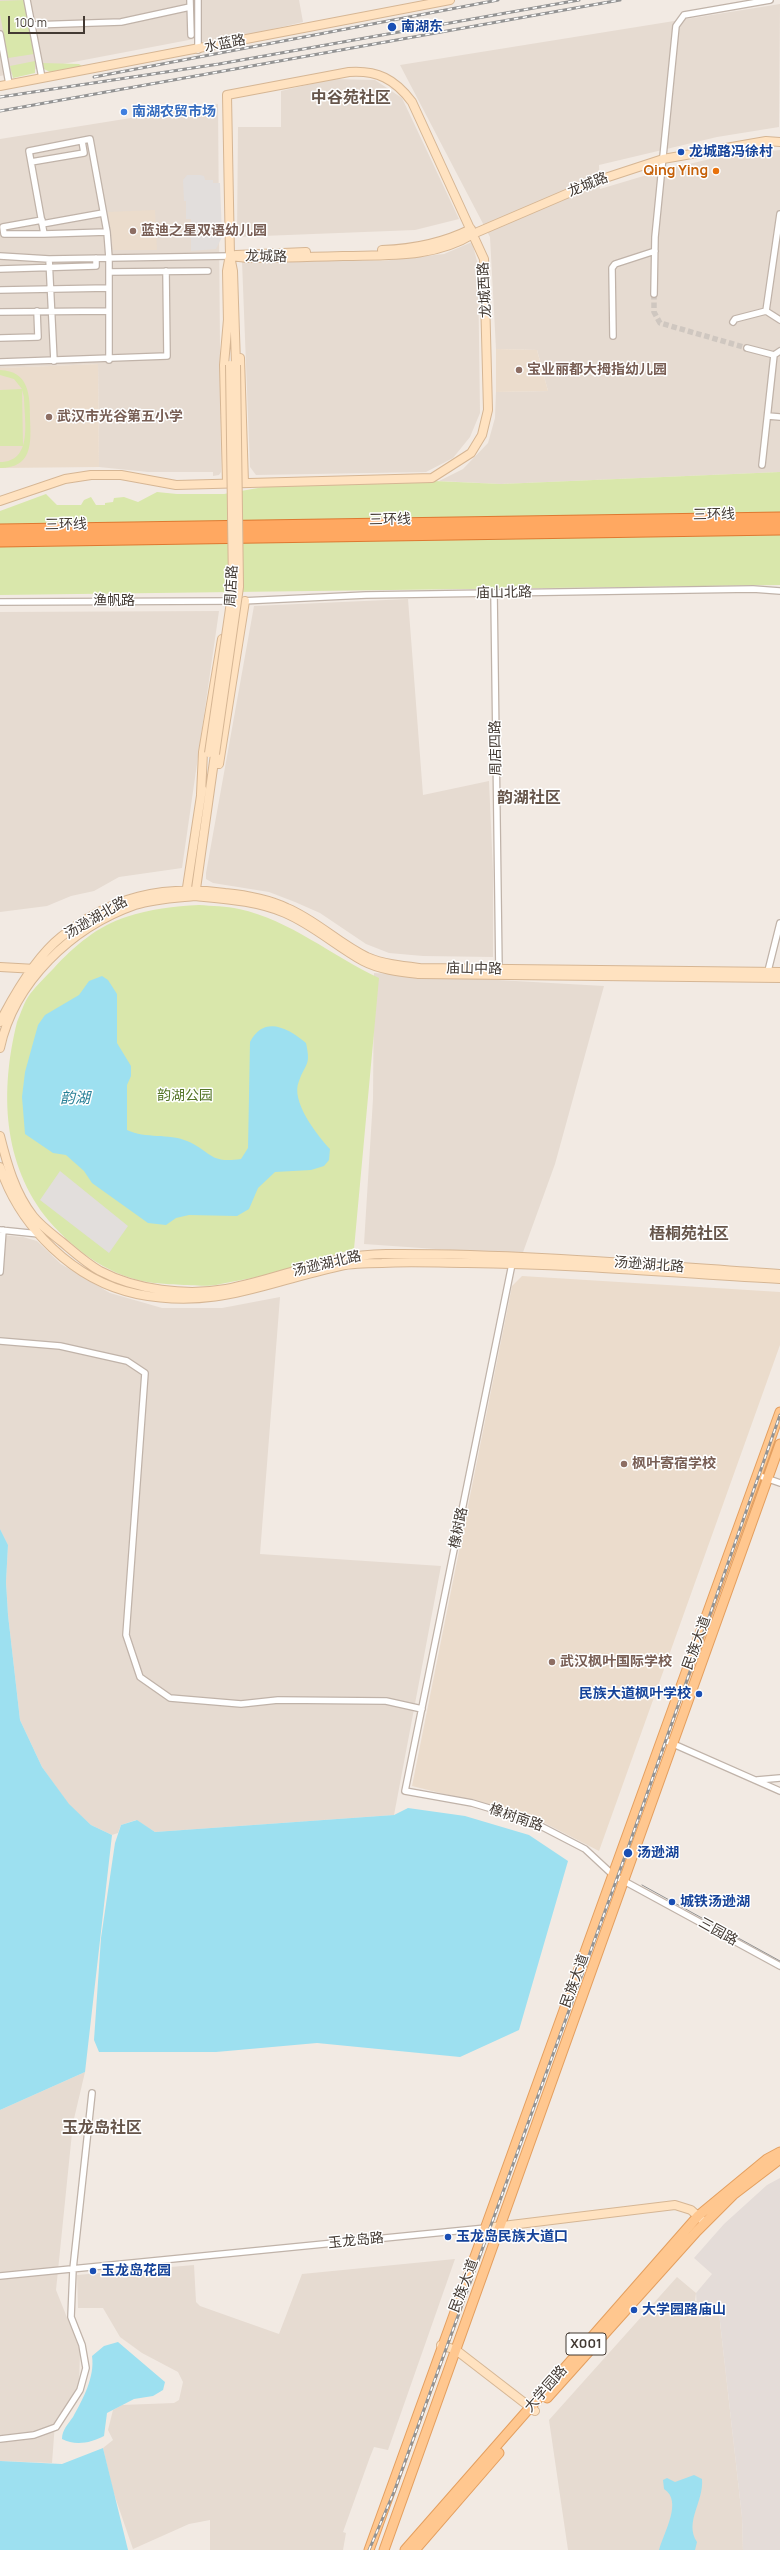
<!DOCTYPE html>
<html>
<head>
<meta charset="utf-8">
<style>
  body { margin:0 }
  #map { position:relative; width:780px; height:2550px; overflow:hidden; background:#f2eae3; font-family:Manrope,sans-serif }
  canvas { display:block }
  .scale { position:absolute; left:8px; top:16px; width:77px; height:18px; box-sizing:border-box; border:2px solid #433a33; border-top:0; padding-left:5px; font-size:12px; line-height:14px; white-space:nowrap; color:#433a33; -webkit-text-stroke:3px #fff; paint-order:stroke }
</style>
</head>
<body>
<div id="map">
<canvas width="780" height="2550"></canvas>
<div class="scale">100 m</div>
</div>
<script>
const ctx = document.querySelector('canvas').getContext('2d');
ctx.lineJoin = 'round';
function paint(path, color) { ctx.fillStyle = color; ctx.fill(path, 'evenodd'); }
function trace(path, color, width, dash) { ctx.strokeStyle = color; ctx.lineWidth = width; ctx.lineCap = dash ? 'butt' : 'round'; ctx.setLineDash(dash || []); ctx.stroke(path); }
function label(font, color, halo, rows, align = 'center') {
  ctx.font = font + ' Manrope,"Noto Sans SC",sans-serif'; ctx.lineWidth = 3; ctx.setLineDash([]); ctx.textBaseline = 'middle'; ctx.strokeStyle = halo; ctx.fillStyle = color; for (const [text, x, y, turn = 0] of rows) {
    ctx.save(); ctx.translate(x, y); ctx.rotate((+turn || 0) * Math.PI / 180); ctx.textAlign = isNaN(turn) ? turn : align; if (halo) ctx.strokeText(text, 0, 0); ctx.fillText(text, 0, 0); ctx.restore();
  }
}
paint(new Path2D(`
  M0 0H195L194 39 0 76Z
  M201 0H299L303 22 243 36 202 42Z
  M780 4 779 127 717 137 599 165 600 189 667 169 719 157 780 150V472L501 484 439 481 463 469 488 443 495 418 496 392 548 391 537 350 496 349 490 237 400 65Z
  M333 79 375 80 402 98 459 219 415 230 237 237 238 127H281V91Z
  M218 104 221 472 219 475 213 476V472H148L99 467 98 364 0 368V139Z
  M472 242 478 265 480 413 470 437 453 458 426 472 256 475 250 467 242 261H382L444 254Z
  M408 599 423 795 489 781 493 872V957L423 956 389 953 366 944 320 913 295 902 269 892 213 883 206 879V873L254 606Z
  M219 611 182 868 119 877 94 891 71 896 47 906 0 912V612Z
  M374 973 604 986 555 1164 522 1255 364 1244 373 1099Z
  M0 1235 23 1237 37 1241 61 1264 110 1293 162 1308H222L280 1297 260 1554 441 1566 394 1815 155 1832 136 1820 121 1825 118 1833 112 1835 91 1825 69 1805 42 1767 20 1720 8 1615 6 1582 8 1545 0 1529Z
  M85 2072 73 2123 56 2290 80 2350 79 2389 55 2423 52 2463 0 2461V2110Z
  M455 2259 388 2450 374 2447 370 2457 343 2532 346 2533 343 2550H210V2520L189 2524 133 2549 113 2491 103 2448 113 2440 108 2430 113 2410 122 2405 174 2403 179 2400 183 2382 178 2372 142 2353 120 2337 103 2308H78L77 2275 194 2265 196 2302 200 2306 279 2334 302 2274Z
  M677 2277 696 2293 695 2301 718 2304 742 2517 743 2550H568L549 2420Z`), '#e6dbd1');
paint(new Path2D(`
  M780 2178V2550H743L742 2517 718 2304 697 2307 696 2293 712 2274 694 2258 724 2224 767 2185Z`), '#e4dcd8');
paint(new Path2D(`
  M155 210 157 250H113L108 212Z
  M496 349 537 350 548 391 496 392Z
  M98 364 99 467 0 468V368Z
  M522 1276 780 1292V1345L599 1851 529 1815 412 1786 512 1286Z`), '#ebdccc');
paint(new Path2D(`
  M24 0 34 54 8 58 0 14V1Z
  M35 61V73L13 78 10 66Z
  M42 63 79 64 82 66 50 72 44 69Z
  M0 370C29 371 30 395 30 418 31 442 33 468 0 468V462C34 462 24 419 24 397L22 390 23 446H0V390L22 389 14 379 0 375Z
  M780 472V585L0 595V511L46 494 57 505H81L84 500 91 497 96 505H105V503L113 502 114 498 124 497 138 502 157 492 177 494H224L275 485 434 481 501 484Z
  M199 905C212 906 226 906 239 909 290 920 332 956 379 978L354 1249C322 1258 290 1269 257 1277 244 1280 228 1282 216 1285 206 1287 166 1284 154 1283 112 1278 76 1252 49 1221 2 1164 0 1091 17 1022 21 1013 24 1002 30 994 37 985 46 976 54 968 73 947 99 925 126 917 150 909 174 906 199 905Z`), '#d9e7ab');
paint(new Path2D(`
  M187 175H200L204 176 205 180H213V183H220L222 237 216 249 191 251V219H186V201H184L183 180Z
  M60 1171 128 1226 109 1253 40 1200Z`), '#e2dedc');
paint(new Path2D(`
  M102 976 108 980 117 994V1043L131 1066V1076L127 1085V1130C146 1139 168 1133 187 1141 211 1151 209 1164 241 1159L248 1148 250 1042C264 1015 288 1028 306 1043 311 1066 306 1062 299 1081 290 1101 317 1135 330 1149L329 1160 324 1166 311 1170 275 1172 258 1188 249 1209 237 1216 189 1215 176 1218 166 1225 148 1223 92 1183 84 1171 66 1155 53 1153 25 1134 22 1097 25 1072 38 1025 45 1015 79 995 89 981Z
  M0 1529 8 1545 6 1582 8 1615 20 1720 42 1767 69 1804 91 1825 112 1835 85 2072 0 2110Z
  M408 1808 465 1816 529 1835 568 1861 519 2030 460 2057 317 2043 216 2052H99L94 2040 101 1938 115 1843 121 1825 137 1820 155 1832 394 1815Z
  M118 2342 165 2382 163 2390 153 2396 134 2399 107 2413 104 2436C91 2443 75 2446 62 2439 62 2430 68 2424 73 2417 83 2399 95 2377 92 2356L104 2346Z
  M103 2448 128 2550H0V2461L62 2464Z
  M694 2475 702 2479C704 2502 684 2522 697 2542L695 2550H659C664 2532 683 2501 664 2489L663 2480 667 2478 675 2482Z`), '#9de0f0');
trace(new Path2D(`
  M654 294V312L660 323 747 348`), '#cfc7c0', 5.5, [5.5, 3]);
const street = new Path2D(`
  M27 0 42 78
  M190 0 191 35
  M198 0V50
  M32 25 121 22 190 7
  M0 34 9 84
  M31 162 84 153 82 141
  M42 220 3 227 4 234H44
  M42 224 103 213
  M107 232 44 234 29 151 90 139 107 232 109 258V360
  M0 256 49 259 230 256
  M49 259 54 361
  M0 269 96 266V258
  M109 272 208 271
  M0 290 109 288
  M654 294 655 237 676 26 684 15 770 0
  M766 311 780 214
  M0 312 109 311
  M733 322 735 319 766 311 780 320
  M613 336 612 268 615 264 655 251
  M0 338 38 337 37 311
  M747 348 774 355 780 351
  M0 362 167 356 166 271
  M768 416 780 417
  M762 465 774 355
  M494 593 499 972
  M242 601 366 595 753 589 780 591
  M0 602 234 601
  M767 975 780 923
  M0 1230 39 1234
  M512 1264 405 1791 472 1803 529 1820 585 1849 613 1875 780 1966
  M0 1272 3 1230
  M0 1341 60 1346 127 1361 145 1373 126 1635 140 1677 170 1698 241 1704 278 1700 386 1701 422 1709
  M757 1475 780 1483
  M662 1739 780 1791
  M757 1780 780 1778
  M0 2276 486 2228
  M0 2439 34 2435 56 2427 80 2390 86 2368 82 2345 71 2317 73 2269 92 2093`);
const secondary = new Path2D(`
  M0 86 450 0
  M382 250C413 249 443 243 471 229
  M236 255 306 252
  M230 256 248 258C281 258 313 257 346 256 389 255 434 258 473 234L599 180 663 159 766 141 780 142
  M228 324 227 271 229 260
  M240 358 244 483
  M227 483 224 365 228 319
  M0 501 65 479 91 475H121L176 485 432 478 471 453 482 435 488 410 484 259 412 102C395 79 377 70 349 72L227 95 230 256 233 271 236 365
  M219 764 245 601
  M201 794 203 752 222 639
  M186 894 202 789
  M195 896C225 899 257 901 285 913 313 925 336 946 363 961 380 970 401 972 419 974L780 978
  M0 967 36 969
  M0 1022C14 995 37 956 61 937 112 896 162 885 225 893 246 895 268 899 287 908 316 920 338 943 367 957 383 964 402 966 420 968L780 972
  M0 1048C14 982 72 927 135 905 154 899 175 898 195 896L215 754
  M0 1136C7 1164 15 1193 33 1216 41 1226 52 1234 62 1242 74 1252 86 1263 100 1271 136 1290 186 1296 226 1289 280 1279 331 1254 386 1254 518 1253 649 1265 780 1274
  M0 1167C20 1227 74 1281 137 1294 216 1310 266 1282 340 1266 353 1263 368 1263 382 1263 410 1261 439 1263 467 1263 571 1264 676 1273 780 1279
  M486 2228 675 2205 691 2210 701 2219
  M441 2345 456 2350 535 2411`);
const primary = new Path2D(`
  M547 2398 697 2231 733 2195 780 2159
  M369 2550 780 1412
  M384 2550 780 1444
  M405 2550 698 2216 767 2159 780 2152
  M415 2550 499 2453`);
const highway = new Path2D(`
  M0 530 780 518
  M0 541 780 529`);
trace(street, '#c0b3a9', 8);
trace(secondary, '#d6b694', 10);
trace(primary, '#e49f5f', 11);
trace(highway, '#de7931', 13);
trace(street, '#fff', 5.5);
trace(secondary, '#ffe2c0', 8);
trace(primary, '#ffc78f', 9);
trace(highway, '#ffa861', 11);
trace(new Path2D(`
  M642 1885 780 1961`), '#939393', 1);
const rail = new Path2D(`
  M94 77 498 0
  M0 97 219 64 579 0
  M0 111 620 0
  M369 2550 394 2492 628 1848 780 1415`);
trace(rail, '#939393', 3);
trace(rail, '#fff', 1.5, [4.5]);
const secondaryBridge = new Path2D(`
  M209 753 233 588 230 365
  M215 754 239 587 236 365`);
trace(secondaryBridge, '#d6b694', 10, []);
trace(secondaryBridge, '#ffe2c0', 8);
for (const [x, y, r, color] of [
  [392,27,5,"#1a4fb4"],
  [124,112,4,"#3f7fe0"],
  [681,152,4,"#1a4fb4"],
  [716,171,4,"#e8710a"],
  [133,231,4,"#8d6e63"],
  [519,370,4,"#8d6e63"],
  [49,417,4,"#8d6e63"],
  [624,1464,4,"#8d6e63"],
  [552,1662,4,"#8d6e63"],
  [699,1694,4,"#1a4fb4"],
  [628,1853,5,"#1a4fb4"],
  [672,1902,4,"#1a4fb4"],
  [448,2237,4,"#1a4fb4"],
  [93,2271,4,"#1a4fb4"],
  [634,2310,4,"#1a4fb4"]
]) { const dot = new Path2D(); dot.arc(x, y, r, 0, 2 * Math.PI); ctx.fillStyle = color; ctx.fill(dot); trace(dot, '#fff', 1.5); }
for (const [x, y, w] of [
  [586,2344,40]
]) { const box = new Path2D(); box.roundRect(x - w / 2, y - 11, w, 22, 3); ctx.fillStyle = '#fff'; ctx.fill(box); trace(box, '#433a33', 1); }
label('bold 13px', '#433a33', null, [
  ["X001",586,2344]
]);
label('bold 14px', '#164399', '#fff', [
  ["南湖东",401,27],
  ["龙城路冯徐村",689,152],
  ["民族大道枫叶学校",691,1694,"right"],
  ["汤逊湖",637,1853],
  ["城铁汤逊湖",680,1902],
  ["玉龙岛民族大道口",456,2237],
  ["玉龙岛花园",101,2271],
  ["大学园路庙山",642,2310]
], 'left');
label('14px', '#433a33', '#fff', [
  ["水蓝路",225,44,-11],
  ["龙城路",588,185,-22],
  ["龙城路",266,257,1],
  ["龙城西路",485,290,-93],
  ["三环线",714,515,-1],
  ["三环线",390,520,-1],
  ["三环线",66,525,-1],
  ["周店路",232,586,-87],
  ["庙山北路",504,593,-1],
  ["渔帆路",114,601],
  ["周店四路",496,748,-91],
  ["汤逊湖北路",96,918,-30],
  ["庙山中路",474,969,1],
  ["汤逊湖北路",327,1264,-13],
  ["汤逊湖北路",649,1265,4],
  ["橡树路",459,1528,-79],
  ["民族大道",697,1643,-70],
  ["橡树南路",516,1818,19],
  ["三园路",718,1932,29],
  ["民族大道",575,1981,-70],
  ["玉龙岛路",356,2241,-6],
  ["民族大道",464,2286,-69],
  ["大学园路",546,2389,-49]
]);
label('bold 14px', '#366cbe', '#fff', [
  ["南湖农贸市场",132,112]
], 'left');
label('bold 14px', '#c56008', '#fff', [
  ["Qing Ying",708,171]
], 'right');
label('bold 14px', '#785e54', '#fff', [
  ["蓝迪之星双语幼儿园",141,231],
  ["宝业丽都大拇指幼儿园",527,370],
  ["武汉市光谷第五小学",57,417],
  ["枫叶寄宿学校",632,1464],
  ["武汉枫叶国际学校",560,1662]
], 'left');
label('14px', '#557527', '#fff', [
  ["韵湖公园",185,1096]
]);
label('italic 15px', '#288097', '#fff', [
  ["韵湖",75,1099]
]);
label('bold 16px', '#66554a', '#fff', [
  ["中谷苑社区",351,99],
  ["韵湖社区",529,799],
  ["梧桐苑社区",689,1235],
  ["玉龙岛社区",102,2129]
]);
</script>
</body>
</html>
